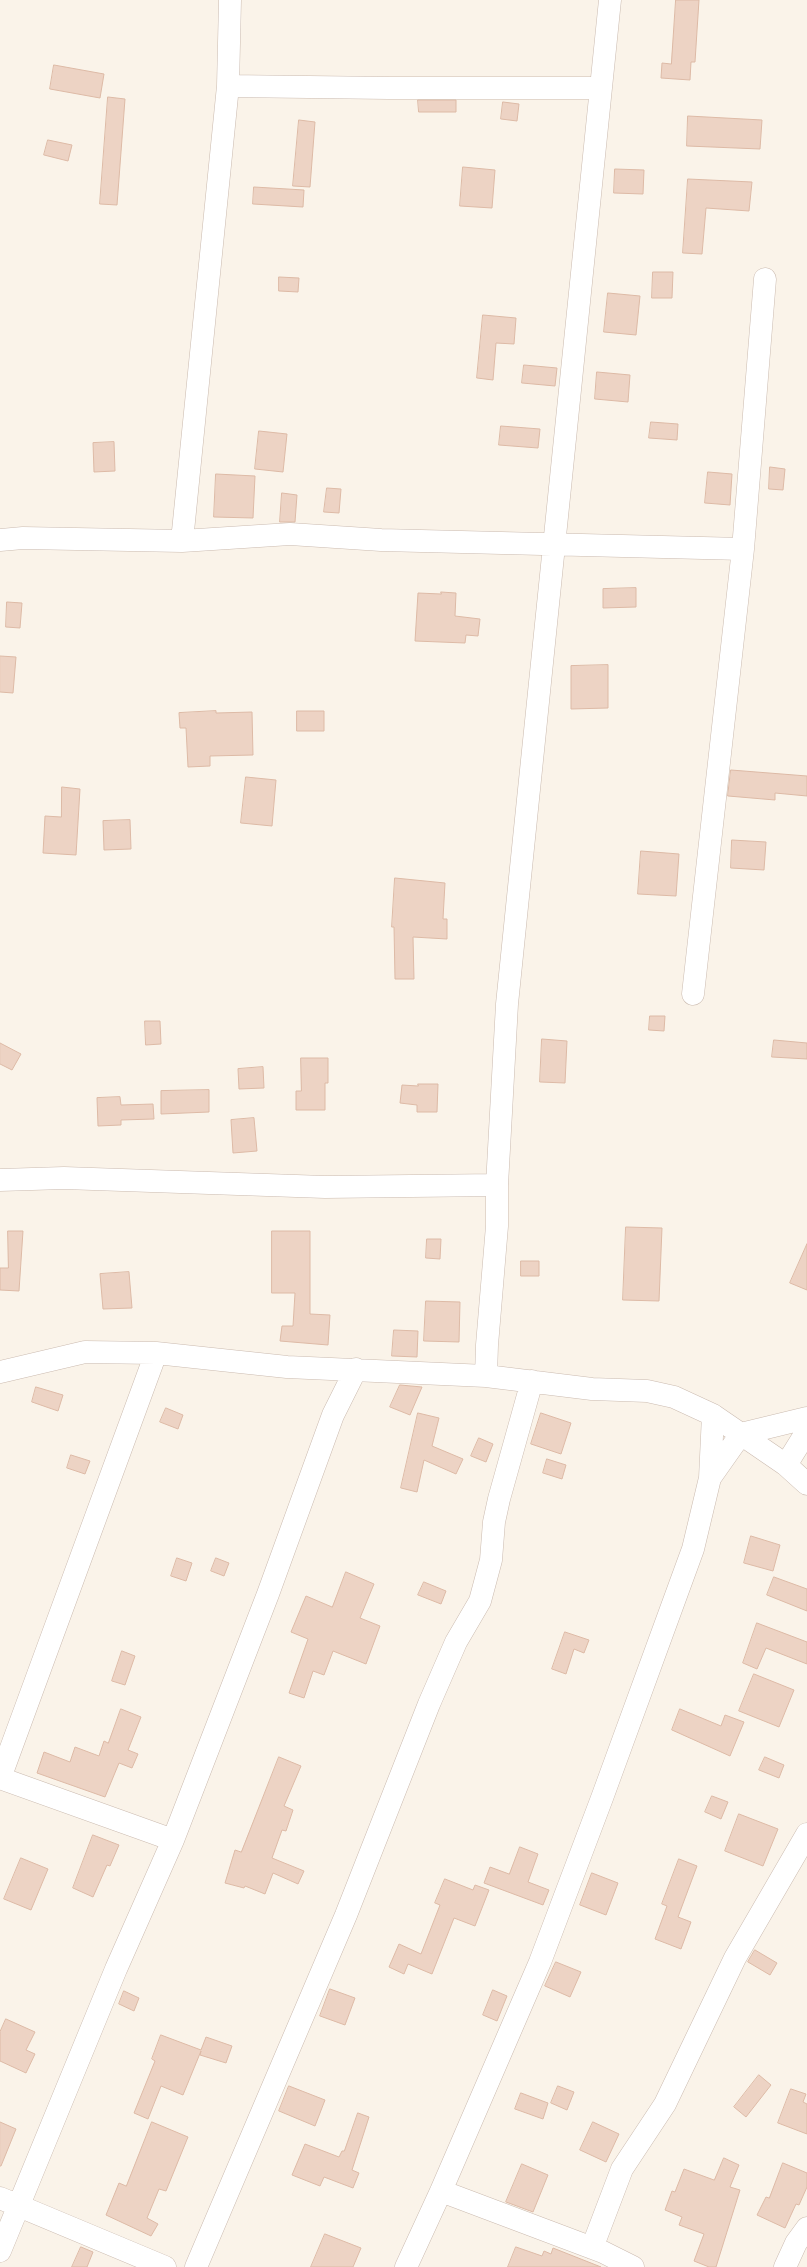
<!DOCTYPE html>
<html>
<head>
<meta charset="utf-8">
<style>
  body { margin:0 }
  canvas { display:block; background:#faf3e9 }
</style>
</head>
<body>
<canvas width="807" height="2267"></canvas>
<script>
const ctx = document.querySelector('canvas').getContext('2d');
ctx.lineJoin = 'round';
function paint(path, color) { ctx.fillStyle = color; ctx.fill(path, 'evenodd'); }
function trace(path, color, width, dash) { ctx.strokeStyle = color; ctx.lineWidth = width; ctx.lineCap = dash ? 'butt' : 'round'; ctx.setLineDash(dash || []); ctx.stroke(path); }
const building = new Path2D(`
  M676 0H699L695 62H691L690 80 661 78 662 63 671 64Z
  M54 65 104 74 100 98 50 89Z
  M108 97 125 99 117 205 100 204Z
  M418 100H456V112H419Z
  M503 102 519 104 517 121 501 119Z
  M688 116 762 120 760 149 687 146Z
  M299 120 315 122 310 187 293 186Z
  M48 140 72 145 68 161 44 155Z
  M463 167 495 170 492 208 460 206Z
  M615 169 644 170 643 194 614 193Z
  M688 179 752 182 749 211 706 208 702 254 683 253Z
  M254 187 304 190 303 207 253 204Z
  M653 272H673L672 298H652Z
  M279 277 299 278 298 292 279 291Z
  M608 293 640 296 636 335 604 332Z
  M483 315 516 318 514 344 496 343 493 380 477 378Z
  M524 365 557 368 555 386 522 383Z
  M597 372 630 375 628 402 595 399Z
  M651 422 678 424 677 440 649 438Z
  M501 426 540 429 538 448 499 445Z
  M259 431 287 434 283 472 255 469Z
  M114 442 115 471 94 472 93 443Z
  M770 467 785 469 783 490 769 489Z
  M708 472 732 474 730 505 705 503Z
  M216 474 255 476 253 518 214 517Z
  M327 488 341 489 339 513 324 512Z
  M282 493 297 495 295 522H280Z
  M636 588V607L603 608V589Z
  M441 592 456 593 455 616 480 619 478 636 466 635 465 643 415 641 418 593 441 594Z
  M7 602 22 603 20 628 6 627Z
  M0 656 16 657 13 693 0 692Z
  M608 665V708L571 709V666Z
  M216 711V713L252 712 253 755 210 756V766L188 767 186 728H180L179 713Z
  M297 711H324V731H297Z
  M731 770 807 776V796L775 793V800L728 796Z
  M246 777 276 780 272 826 241 823Z
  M62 787 80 789 76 855 43 853 45 816 61 817Z
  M130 820 131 849 104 850 103 821Z
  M732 840 766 842 764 870 731 868Z
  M641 851 679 854 676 896 638 894Z
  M395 878 445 883 443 919H447V939L413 937 414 979H395L394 927H392Z
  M650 1016H665L664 1031 649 1030Z
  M145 1021H160L161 1044 146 1045Z
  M542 1039 567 1041 565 1083 540 1082Z
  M774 1040 807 1043V1059L772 1057Z
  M0 1043 21 1054 12 1070 0 1064Z
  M301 1058H328V1083H325V1110H296V1091H301Z
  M263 1067 264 1088 239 1089 238 1069Z
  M418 1084H438L437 1112H417V1105L400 1103 402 1085 418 1086Z
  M209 1090V1112L161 1114V1091Z
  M120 1097 121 1105 153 1104 154 1119 121 1120V1125L98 1126 97 1098Z
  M254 1118 257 1151 233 1153 231 1120Z
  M626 1227 662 1228 659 1301 623 1300Z
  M8 1231H23L19 1291 0 1290V1268H8Z
  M272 1231H310V1314L330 1315 328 1345 280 1341 282 1326H293L295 1293H272Z
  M427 1239H441L440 1259 426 1258Z
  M807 1244V1290L790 1283Z
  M521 1261H539V1276H521Z
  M129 1272 132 1308 103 1309 100 1274Z
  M426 1301 460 1302 459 1342 424 1341Z
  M394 1330 418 1331 417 1357 392 1356Z
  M400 1385 422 1387 410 1415 390 1407Z
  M36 1387 63 1395 58 1411 32 1402Z
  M166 1408 183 1415 178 1429 160 1422Z
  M418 1413 439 1418 432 1446 463 1459 456 1474 424 1460 417 1492 401 1488Z
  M541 1413 571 1423 561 1454 531 1444Z
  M479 1438 493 1444 486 1462 471 1456Z
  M71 1455 90 1461 85 1474 67 1468Z
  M547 1459 566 1465 562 1479 543 1473Z
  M751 1536 780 1545 773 1571 744 1563Z
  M177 1558 192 1563 186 1581 171 1576Z
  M216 1558 229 1563 224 1576 211 1571Z
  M346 1572 374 1584 360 1618 380 1626 366 1664 333 1651 324 1675 313 1671 304 1698 289 1693 308 1639 291 1632 306 1596 332 1607Z
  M774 1577 807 1589V1611L767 1595Z
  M424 1582 446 1591 441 1604 418 1595Z
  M757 1623 807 1642V1664L766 1648 757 1669 743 1663Z
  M565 1632 589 1640 584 1653 574 1649 566 1674 552 1669Z
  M122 1651 135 1656 125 1685 112 1681Z
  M754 1674 794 1690 779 1727 739 1711Z
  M121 1709 141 1717 128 1750 138 1754 132 1768 119 1763 105 1797 37 1773 44 1752 70 1762 75 1747 99 1756 104 1741 108 1743Z
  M680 1709 721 1726 725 1715 744 1722 730 1756 672 1730Z
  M279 1757 301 1766 284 1806 293 1810 286 1831 282 1830 272 1858 304 1871 298 1884 273 1873 265 1894 245 1886 244 1888 225 1883 235 1850 241 1852Z
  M765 1757 784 1765 779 1778 759 1770Z
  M712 1796 728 1802 721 1819 705 1812Z
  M739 1814 778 1829 763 1866 725 1851Z
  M93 1835 119 1845 110 1866 107 1865 93 1897 73 1888Z
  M520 1847 538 1854 528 1882 549 1890 543 1905 484 1883 490 1867 509 1874Z
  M21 1858 48 1869 31 1910 4 1899Z
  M679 1859 697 1866 678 1917 691 1922 681 1949 655 1939 667 1906 662 1904Z
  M592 1873 618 1883 606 1915 580 1905Z
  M445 1879 473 1890 475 1885 489 1890 475 1926 454 1918 432 1974 408 1964 404 1974 389 1967 399 1944 421 1954 440 1905 435 1903Z
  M755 1950 777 1963 770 1975 748 1962Z
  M556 1962 581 1972 570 1997 545 1986Z
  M330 1989 355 1998 345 2025 320 2016Z
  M493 1990 507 1996 497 2021 483 2015Z
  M124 1991 139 1998 134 2011 119 2004Z
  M6 2019 35 2032 26 2050 35 2054 26 2073 0 2061V2032Z
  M161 2035 201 2050 206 2037 232 2046 226 2063 200 2055 201 2051 183 2095 161 2086 148 2119 134 2113 155 2061 152 2059Z
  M759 2075 771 2085 746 2117 734 2107Z
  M289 2086 325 2100 315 2126 279 2111Z
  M558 2086 574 2092 567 2110 551 2103Z
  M791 2089 806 2094 803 2102 807 2104V2134L778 2123Z
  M521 2093 548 2103 543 2119 515 2109Z
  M358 2113 369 2117 352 2170 359 2173 353 2188 324 2177 320 2186 292 2175 305 2144 339 2157 342 2151H344Z
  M0 2122 16 2129 1 2166H0Z
  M152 2122 188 2137 166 2191 159 2189 147 2218 158 2224 151 2236 106 2215 119 2183 126 2186Z
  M593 2122 619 2134 606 2162 580 2150Z
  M724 2158 739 2165 730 2187 740 2190 716 2267H709L694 2261 704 2234 679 2225 682 2217 665 2210 672 2191 675 2192 684 2169 714 2180Z
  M783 2163 807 2173V2187L799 2205 796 2204 785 2228 757 2215 766 2197 769 2198Z
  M522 2164 548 2175 533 2212 506 2202Z
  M325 2234 361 2248 353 2267H311Z
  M81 2247 93 2252 87 2267H72Z
  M516 2247 542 2256 544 2251 551 2254 553 2248 601 2267H508Z`);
paint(building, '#edd3c4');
trace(building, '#ddbaa6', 1);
const minor = new Path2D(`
  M610 0 507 1004 497 1185V1226L487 1345 486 1376 592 1389 647 1391 674 1397 713 1415 786 1465 807 1484
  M228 86 389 88H601
  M0 540 23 538 182 541 290 534 381 540 743 549
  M182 541 228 86 230 0
  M693 994 743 549 765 279
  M0 1180 64 1178 325 1187 497 1185
  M156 1353 287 1367 486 1376
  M0 1372 85 1352 156 1353 0 1778
  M786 1465 807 1431
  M710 1478 741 1434 807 1418
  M0 1778 173 1840
  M441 2191 603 2252 633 2267
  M0 2198 165 2267
  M592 2248 622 2169 665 2104 735 1958 807 1834
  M0 2251 116 1969 173 1840 268 1594 333 1415 356 1369
  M196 2267 346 1915 429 1704 456 1642 480 1601 491 1560 494 1522 499 1499 532 1381
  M406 2267 441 2191 540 1962 602 1798 693 1549 710 1478 713 1415
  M785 2267 796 2243 807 2228`);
trace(minor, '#cbbbb0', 23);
trace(minor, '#fff', 22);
</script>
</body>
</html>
